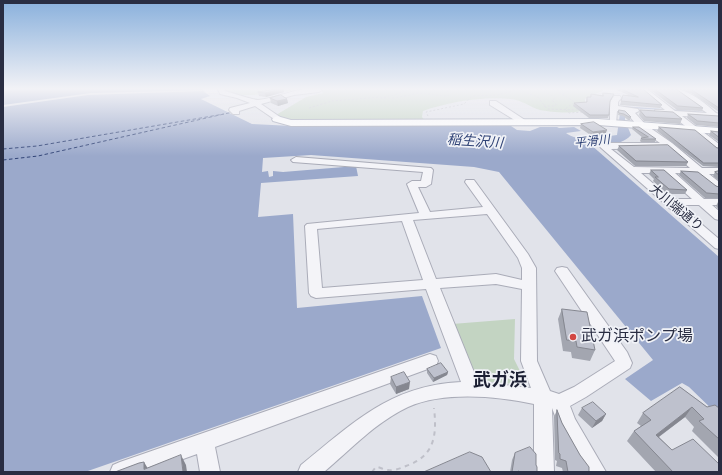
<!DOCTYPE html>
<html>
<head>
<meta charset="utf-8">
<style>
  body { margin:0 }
  #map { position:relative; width:722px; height:475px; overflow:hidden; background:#e1e3ea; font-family:"Archivo Narrow",sans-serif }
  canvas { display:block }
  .frame { position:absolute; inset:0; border:4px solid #292d42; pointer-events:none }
</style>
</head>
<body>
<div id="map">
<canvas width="722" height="475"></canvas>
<div class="frame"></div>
</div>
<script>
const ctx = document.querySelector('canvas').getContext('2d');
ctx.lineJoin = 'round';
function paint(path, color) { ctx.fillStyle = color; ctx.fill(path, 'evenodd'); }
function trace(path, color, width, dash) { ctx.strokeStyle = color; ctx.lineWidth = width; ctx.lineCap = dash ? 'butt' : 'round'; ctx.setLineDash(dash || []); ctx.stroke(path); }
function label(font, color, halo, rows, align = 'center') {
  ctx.font = font + ' "Archivo Narrow","Noto Sans JP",sans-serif'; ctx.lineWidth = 3.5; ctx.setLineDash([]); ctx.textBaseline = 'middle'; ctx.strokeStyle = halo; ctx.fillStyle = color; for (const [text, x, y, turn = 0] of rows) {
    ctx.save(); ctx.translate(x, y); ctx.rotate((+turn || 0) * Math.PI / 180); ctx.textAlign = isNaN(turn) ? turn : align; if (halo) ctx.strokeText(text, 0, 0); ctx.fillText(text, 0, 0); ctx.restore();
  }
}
paint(new Path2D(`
  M223 89H308C289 90 236 102 223 89Z
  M321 89H603L604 90 585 99V109C577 115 550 112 540 110 530 107 522 100 511 99 484 96 448 102 423 111L422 117 425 121 289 122 276 115 306 97 323 93Z
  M515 319 514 359 521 373 513 384 480 381 476 379 452 324Z`), '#c3d4c2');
paint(new Path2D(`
  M3 89H204L203 91 210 96 201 99 252 124 293 126 304 124H373L382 126 508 124 517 130 530 131 540 127H557L559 128 574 127 581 131 566 133C580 143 600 137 617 135L621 106 665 109 666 110 625 108V120L631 135C620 148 604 141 590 144L719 257V416L689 387 682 383 651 401 625 379 653 360 499 172 474 167 311 155 263 158 262 172 268 171 269 177 273 176V171L283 172 356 166 358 176 261 183 258 217 293 214 297 308 422 296 441 348 85 472H3Z`), '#9ba9cb');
paint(new Path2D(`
  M202 90 203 91 88 95 3 107V105L91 93Z`), '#e1e3ea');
trace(new Path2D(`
  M672 110 709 113`), '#9ba9cb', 1.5);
trace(new Path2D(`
  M3 149 37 146 224 114
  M3 160 38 156 233 112`), '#314477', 1, [3.5, 2.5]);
const minor = new Path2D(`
  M218 89H224L225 91C232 93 254 100 258 100 279 98 301 85 322 90L319 92 294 95 261 104 280 117V121H277L255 106 239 111V114H233L229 110 230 108 250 103 237 98 220 94Z
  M639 89H647L675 111 707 113 673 89C688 89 705 103 716 113L719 114V118L682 116 719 144V151L716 150 671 115 655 114V110H665Z
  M614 96H620L621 98 618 102V106L638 109 639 111 635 113 646 125 672 143 702 168H719V174H709L719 182V190L715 189 697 174 675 173 704 199H719V205H712L719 211V220L715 219 699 205H679L719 239V249L715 248 599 146 603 143H660L640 129 626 112 617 111 616 125H610V102ZM667 148 690 168 634 167 611 149ZM641 173H663L692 199H671Z
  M490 101H496L528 122 524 124H521L490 105Z
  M296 157 431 168 433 170 431 184 426 187H418L430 212 483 207 465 182 466 180H474L528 254 536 268 537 361 550 391 559 394 574 387 615 361 555 271 557 268 562 267 567 268 627 352 632 363 630 368 586 397 570 406 575 419 606 472H585L560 429 552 408 554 472H534V404C496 396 444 391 408 407 376 422 350 450 324 472H298L301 465C352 424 390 385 461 382L426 289 316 298 311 296 309 293 305 226 307 224 419 213 407 184 412 181H421L423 172 293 162 291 160ZM487 214 518 258 522 268V280L496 274 436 279 413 220ZM402 221 423 280 322 288 317 229ZM496 284 522 289 521 361 531 388 478 382 440 288Z
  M430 354 436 356 438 361 436 366 215 447 220 472H200L197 454 147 472H110L113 465 120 462Z`);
const major = new Path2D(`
  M277 116 291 120 598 119 719 128V134L598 125 291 126 273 121 272 119Z`);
trace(minor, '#aaacb8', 2);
trace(major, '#a0a5b6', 2);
trace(new Path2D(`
  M408 89 397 94 381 98H394L419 93 445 96 449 95 447 89
  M540 89 556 98 552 100 556 104 555 106H543
  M558 89V92L575 102 565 109 569 113 583 112
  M519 90 538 97 547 109 577 110
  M563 94 572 89
  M309 108 332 101 381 97
  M428 116 426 112 464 104 472 96 497 95 520 89`), '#bfc0c9', 1, [2, 2]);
trace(new Path2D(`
  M372 472 376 467C380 467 384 470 388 470 394 471 401 468 406 466 435 456 437 435 434 408`), '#bfc0c9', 2, [4.5, 4.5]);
paint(minor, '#f4f4f8');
paint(major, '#fff');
paint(new Path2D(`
  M279 89H284V92L266 97 259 96 258 92Z
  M615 89H643L662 105 660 108 620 105 623 95H628Z
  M649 89H676L703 108 702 111 677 110Z
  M679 89H719V112L691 93Z
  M603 93 614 94 610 102 609 115 608 118H589L573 106 574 103 586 102 587 97H590L591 94 602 95Z
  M270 98 287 99 288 103 278 106 271 103Z
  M619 110 631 117 630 120H628L623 116 618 115Z
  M640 110 682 119 680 124 644 121 639 115Z
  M688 114 719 116V127L696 125 687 118Z
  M581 124 605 135 592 136 580 128Z
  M633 127 656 139 655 142H641L640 141 641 138H643L632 129Z
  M659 127 719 148V167L703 166 657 131Z
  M711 131 719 132V142L709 135Z
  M619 146 688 162 686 166H635L617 150Z
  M651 170 687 190 685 194H667L653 181 654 179 649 174Z
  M681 171 719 187V198H705L679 175Z
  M719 171V181L713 176 715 172Z
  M718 202H719V210L716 206Z
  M562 309 595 350 590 361 572 358 571 352 563 351 558 319Z
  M427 369 448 372 447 375 433 382 427 373Z
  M391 377 409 389 396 394 390 384Z
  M680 387 707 407 719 408V458L692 431 694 427 685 417 659 437 672 450 719 472H656L627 441 634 431 641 426 637 423 643 413Z
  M582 408 606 414 602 421 592 428 578 415Z
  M557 410 562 423 589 472H563L562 468 556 466 557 461 555 460 554 417Z
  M515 453 536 465 537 472H510L512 460Z`), '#a3a6b0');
paint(new Path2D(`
  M281 89H284V92L266 97 265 93Z
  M287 99 288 103 278 106 277 101Z
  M607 130 605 135 592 136 593 132Z
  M448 372 447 375 433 382 434 378Z
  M410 382 409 389 396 394V387Z
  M692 407 685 417 649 444 656 435Z
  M606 414 602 421 592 428 596 421Z
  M181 455 186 465 187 472H183Z
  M144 462 150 472 144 469Z`), '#858790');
const building = new Path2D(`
  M279 89H281L265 93 258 92Z
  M622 89H643L662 105 621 101 623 95 638 97Z
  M655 89H676L703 108 678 106Z
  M691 89H719V108L692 90Z
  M603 93 614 94 610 101 609 115H590L574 103 587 102V97H591V94L603 96Z
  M281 95 287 99 277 101 270 98Z
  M619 110 625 111 631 117H629L624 114 619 113Z
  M640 110 673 112 682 119 646 117Z
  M688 114 719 116V123L698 121Z
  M594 122 607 130 593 132 581 124Z
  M633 127H639L656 139H642L641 138 648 137Z
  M659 127 695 130 717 148H719V163H704Z
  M711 131 719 132V137Z
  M668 145 688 162 636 161 619 146Z
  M651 170H664L687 190 669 189 655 177H658Z
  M681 171 698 172 716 186 719 187V194L707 193Z
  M719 171V175L715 172Z
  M562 309 587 312 595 350 577 347 576 341 567 340Z
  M441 363 448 372 434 378 427 369Z
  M404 372 410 382 396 387 391 377Z
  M680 387 707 407 715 405 719 408V439L699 421 704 419 692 407 656 435 672 450 693 439 719 464V472H673L634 431 651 420 643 413Z
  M593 402 606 414 596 421 582 408Z
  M557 410 562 423 580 455 589 467V472H568L566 461 560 459V454L559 453Z
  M530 447 536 454V465L537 467V472H521L518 471V472H512L515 453Z
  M470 452 482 457 491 472H424Z
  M181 455 183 472H115L139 463 144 462V469Z`);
paint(building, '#bec1cd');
trace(building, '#858790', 1);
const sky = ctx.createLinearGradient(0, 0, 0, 156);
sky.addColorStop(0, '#89b0dc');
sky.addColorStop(0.57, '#f2f2f6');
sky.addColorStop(1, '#f2f2f600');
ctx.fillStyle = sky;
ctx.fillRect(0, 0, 722, 156);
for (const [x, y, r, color] of [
  [573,337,4,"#d24743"]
]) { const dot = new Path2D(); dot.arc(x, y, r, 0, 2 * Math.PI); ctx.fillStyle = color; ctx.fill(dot); trace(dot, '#f0f2f7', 1.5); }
label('italic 12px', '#314477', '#f0f2f7', [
  ["平滑川",592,142,-6]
]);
label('13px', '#292d42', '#f0f2f7', [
  ["大川端通り",676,208,40]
]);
label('italic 14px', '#314477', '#f0f2f7', [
  ["稲生沢川",475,142,4]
]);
label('16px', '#292d42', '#f0f2f7', [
  ["武ガ浜ポンプ場",581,337]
], 'left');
label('bold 18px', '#1b1f33', '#f0f2f7', [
  ["武ガ浜",500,381]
]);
</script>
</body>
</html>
